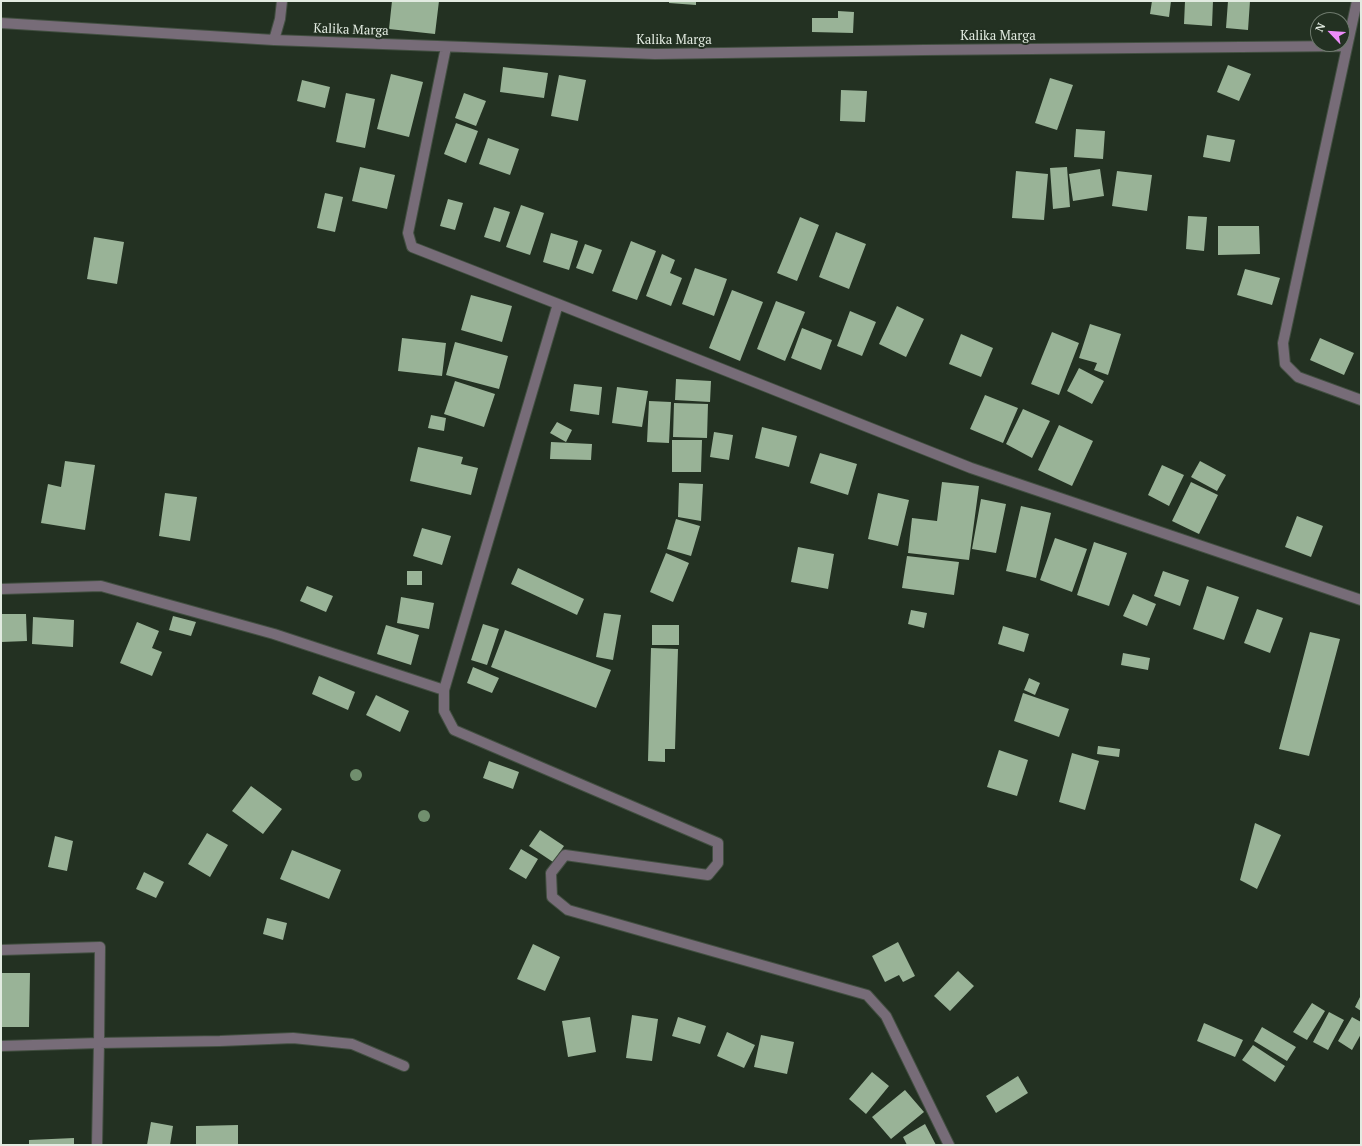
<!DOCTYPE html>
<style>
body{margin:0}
#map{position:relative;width:1362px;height:1146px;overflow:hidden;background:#233122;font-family:"PT Serif",serif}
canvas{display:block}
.frame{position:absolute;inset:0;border:2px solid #e2ebe1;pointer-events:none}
.north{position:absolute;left:1310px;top:12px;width:40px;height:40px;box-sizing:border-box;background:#233122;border:1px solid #6f7b6e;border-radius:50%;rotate:295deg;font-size:11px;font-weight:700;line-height:16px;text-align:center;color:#e2ebe1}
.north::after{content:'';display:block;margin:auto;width:14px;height:18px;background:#ed8cf9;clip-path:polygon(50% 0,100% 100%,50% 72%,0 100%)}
</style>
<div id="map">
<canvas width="1362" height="1146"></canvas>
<div class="frame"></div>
<div class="north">N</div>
</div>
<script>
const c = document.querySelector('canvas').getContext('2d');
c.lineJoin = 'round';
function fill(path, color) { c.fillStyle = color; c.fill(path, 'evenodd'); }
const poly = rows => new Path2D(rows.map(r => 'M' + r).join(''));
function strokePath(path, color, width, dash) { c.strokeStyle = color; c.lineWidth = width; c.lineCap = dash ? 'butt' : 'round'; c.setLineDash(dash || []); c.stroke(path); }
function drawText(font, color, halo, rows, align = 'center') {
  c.font = font + ' "PT Serif",serif'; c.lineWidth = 4; c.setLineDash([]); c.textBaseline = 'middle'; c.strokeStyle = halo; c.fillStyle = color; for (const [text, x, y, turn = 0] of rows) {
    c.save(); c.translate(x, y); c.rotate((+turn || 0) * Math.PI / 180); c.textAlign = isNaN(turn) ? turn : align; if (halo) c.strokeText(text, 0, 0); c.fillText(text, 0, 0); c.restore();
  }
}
const building = poly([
 [392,1,439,1,435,34,389,29],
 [669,1,696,1,696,5,669,3],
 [1152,1,1171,1,1169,17,1150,14],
 [1185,1,1213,1,1212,26,1184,24],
 [1228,1,1250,1,1248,30,1226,28],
 [838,11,854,12,853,33,812,32,812,18,838,18],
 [1228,65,1251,74,1239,101,1217,92],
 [503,67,548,73,544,98,500,92],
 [391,74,423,82,409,137,377,129],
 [559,75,586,80,578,121,551,116],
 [1050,78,1073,85,1057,130,1035,123],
 [302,80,330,87,325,108,297,101],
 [841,90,867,91,865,122,840,121],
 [346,93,375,99,365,148,336,142],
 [464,93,486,101,476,126,455,118],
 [456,123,478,131,466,163,444,154],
 [1076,129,1105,131,1103,159,1074,157],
 [1207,135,1235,140,1230,162,1203,157],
 [488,138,519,149,510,175,479,164],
 [360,167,395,175,387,209,352,201],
 [1067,167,1070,207,1053,209,1050,168],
 [1100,169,1104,196,1073,201,1069,174],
 [1016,171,1048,174,1044,220,1012,218],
 [1117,171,1152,175,1147,211,1112,206],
 [325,193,343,197,335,232,317,228],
 [448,199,463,203,455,230,440,226],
 [521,205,544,213,530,255,506,247],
 [494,207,510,212,500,242,484,237],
 [1188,216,1207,217,1204,251,1186,249],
 [800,217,819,225,797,281,777,273],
 [1218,226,1259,226,1260,254,1218,255],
 [836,232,866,244,849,289,819,277],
 [551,233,578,241,569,270,543,262],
 [94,237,124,242,117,284,87,279],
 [631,241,656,251,637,300,612,291],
 [585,244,602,250,593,274,576,268],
 [662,254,675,260,670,273,682,278,671,306,646,296],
 [695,268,727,279,714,316,682,304],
 [1245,269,1280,278,1272,305,1237,295],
 [732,290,763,302,740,361,709,348],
 [471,295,512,306,502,342,461,330],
 [776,301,805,312,785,361,757,349],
 [897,306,924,319,906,357,879,344],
 [850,311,876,322,862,356,837,346],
 [1090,324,1121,334,1108,375,1094,370,1097,363,1079,358],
 [802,328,832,340,821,370,791,358],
 [1052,332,1079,343,1059,395,1031,384],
 [961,334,993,348,981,377,949,364],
 [402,338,446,343,442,376,398,371],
 [1320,338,1354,353,1344,375,1310,360],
 [455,342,508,356,499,389,446,375],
 [1079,368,1104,381,1092,404,1067,391],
 [676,379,711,381,710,402,675,400],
 [455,381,495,394,484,427,444,414],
 [574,384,602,387,599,415,570,411],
 [617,387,648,391,642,427,612,423],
 [985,395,1018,408,1003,443,970,429],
 [649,401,671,402,669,443,647,442],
 [674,403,708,404,707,438,673,437],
 [1023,409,1050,421,1032,458,1006,444],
 [431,415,446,418,444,431,428,428],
 [557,422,572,430,566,442,550,433],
 [1059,425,1093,441,1072,486,1038,470],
 [762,427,797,436,789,467,755,458],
 [714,432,733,435,729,460,710,457],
 [672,440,702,440,701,472,672,472],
 [551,442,592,444,591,460,550,459],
 [418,447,463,457,461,464,478,468,471,495,410,481],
 [820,453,857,464,848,495,810,483],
 [65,461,95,465,85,530,41,523,48,484,61,487],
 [1200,461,1226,475,1217,491,1191,477],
 [1162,465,1184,475,1169,506,1148,495],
 [942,482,979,486,969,560,908,553,912,518,937,521],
 [1191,482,1218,495,1199,534,1172,521],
 [679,483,703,484,701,521,678,517],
 [165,493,197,497,190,541,159,536],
 [878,493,909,500,898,546,868,539],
 [981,499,1006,504,996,553,972,549],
 [1021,506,1051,513,1036,578,1006,571],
 [1297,516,1323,526,1311,557,1285,547],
 [676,519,700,526,691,556,667,549],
 [422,528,451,536,442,565,413,556],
 [1055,538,1087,549,1072,592,1040,580],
 [1094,542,1127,553,1109,606,1077,595],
 [798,547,834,554,828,589,791,582],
 [666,553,689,563,673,602,650,592],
 [907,556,959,562,954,595,902,588],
 [518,568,584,599,577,615,511,584],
 [407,571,422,571,422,585,407,585],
 [1163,571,1189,580,1180,606,1154,596],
 [307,586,333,596,326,612,300,601],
 [1207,586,1239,597,1224,640,1193,629],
 [1133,594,1156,604,1147,626,1123,616],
 [401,597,434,603,429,629,397,623],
 [1257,609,1283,618,1270,653,1244,643],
 [911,610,927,613,924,628,908,624],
 [604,613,621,615,613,660,596,657],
 [1,614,26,614,27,641,1,642],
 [173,616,196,622,191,636,169,630],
 [33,617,74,620,73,647,32,644],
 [137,622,159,631,152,648,162,652,152,676,120,663],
 [483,624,499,629,487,665,471,660],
 [386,625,419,635,411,665,377,654],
 [652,625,679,625,679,645,652,645],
 [1003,626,1029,634,1024,652,998,644],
 [505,630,611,670,596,708,491,667],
 [1310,632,1340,639,1309,756,1279,749],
 [651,648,678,649,675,749,665,749,665,762,648,761],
 [1123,653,1150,658,1148,670,1121,665],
 [473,667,499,678,492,693,467,683],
 [319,676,355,692,348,710,312,694],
 [1029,678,1040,683,1035,695,1024,690],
 [1023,693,1069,709,1059,737,1014,721],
 [376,695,409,711,400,732,366,715],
 [1098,746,1120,749,1119,757,1097,754],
 [999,750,1028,760,1017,796,987,787],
 [1072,753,1099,761,1085,810,1059,802],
 [489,761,519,772,513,789,483,778],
 [251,786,282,809,263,834,232,811],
 [1255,823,1281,835,1257,889,1240,880],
 [540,830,564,846,553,862,529,846],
 [207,833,228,845,210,877,188,864],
 [55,836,73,841,67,871,48,867],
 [521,849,538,859,526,879,509,869],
 [292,850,341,870,329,899,280,879],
 [144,872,164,882,156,898,136,889],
 [267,918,287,923,283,940,263,934],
 [898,942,915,976,903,982,899,975,885,982,872,956],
 [533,944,560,957,545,991,517,979],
 [958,971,974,986,950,1011,934,996],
 [1,973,30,973,29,1027,1,1027],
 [1361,995,1361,1011,1355,1007],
 [1312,1003,1325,1011,1307,1040,1293,1032],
 [1329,1012,1344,1020,1328,1050,1313,1042],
 [632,1015,658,1019,652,1061,626,1058],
 [590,1017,596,1052,568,1057,562,1021],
 [678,1017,706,1026,700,1044,672,1036],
 [1352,1017,1361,1022,1361,1034,1352,1050,1338,1041],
 [1204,1023,1243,1040,1235,1057,1197,1041],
 [1262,1027,1296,1047,1287,1061,1254,1041],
 [727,1032,755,1045,744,1068,717,1056],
 [761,1035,794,1042,787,1074,754,1067],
 [1253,1045,1285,1066,1275,1082,1242,1060],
 [872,1072,889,1086,866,1114,849,1099],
 [1018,1076,1028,1093,996,1113,986,1096],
 [905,1090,924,1112,891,1139,872,1117],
 [151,1122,173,1126,170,1145,147,1145],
 [925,1124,936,1145,907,1145,903,1137],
 [238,1125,238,1145,196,1145,196,1126],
 [74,1138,74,1145,29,1145,29,1140]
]);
const minor = poly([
 [1357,1,1283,343,1285,364,1298,377,1361,400],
 [1,23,274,40,655,54,924,50,1347,46],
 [274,40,280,19,282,1],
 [446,47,408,233,412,247,558,304],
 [1,589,101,586,274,634,444,690],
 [1,950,100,947,99,1043,220,1041,293,1038,352,1044,404,1066],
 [1,1046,99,1043,97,1145],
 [949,1145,886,1016,867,995,568,910,552,897,551,873,565,855,708,875,718,863,718,843,454,730,444,711,444,690,558,304,971,468,1361,600]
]);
const trees = [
 [356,775],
 [424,816]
];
const streetNames = [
 ["Kalika Marga",351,30,2],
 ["Kalika Marga",998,36],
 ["Kalika Marga",674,40]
];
fill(building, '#99b397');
strokePath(minor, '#424f41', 12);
strokePath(minor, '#776c78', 10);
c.fillStyle = '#718f6e';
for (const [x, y] of trees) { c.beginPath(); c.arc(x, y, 6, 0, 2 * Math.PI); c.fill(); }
drawText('13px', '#e2ebe1', '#233122', streetNames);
</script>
